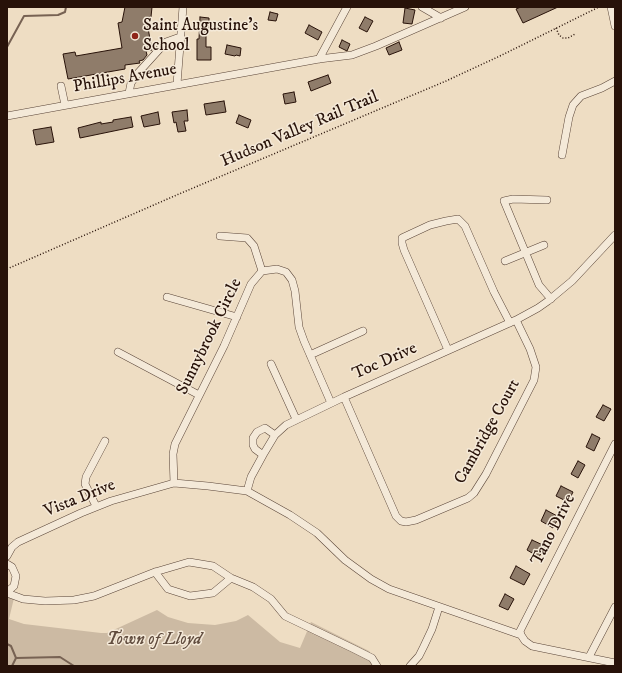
<!DOCTYPE html>
<style>
body{margin:0}
#map{position:relative;width:622px;height:673px;overflow:hidden;background:#eeddc3;font-family:"IM FELL DW Pica",serif}
canvas{display:block}
.frame{position:absolute;inset:0;border:8px solid #281209;pointer-events:none}
</style>
<div id="map">
<canvas width="622" height="673"></canvas>
<div class="frame"></div>
</div>
<script>
const c = document.querySelector('canvas').getContext('2d');
c.lineJoin = 'round';
function fill(path, color) { c.fillStyle = color; c.fill(path, 'evenodd'); }
const poly = rows => new Path2D(rows.map(r => 'M' + r).join(''));
function strokePath(path, color, width, dash) { c.strokeStyle = color; c.lineWidth = width; c.lineCap = dash ? 'butt' : 'round'; c.setLineDash(dash || []); c.stroke(path); }
function drawText(font, color, halo, rows, align = 'center') {
  c.font = font + ' "IM FELL DW Pica",serif'; c.lineWidth = 3; c.setLineDash([]); c.textBaseline = 'middle'; c.strokeStyle = halo; c.fillStyle = color; for (const [text, x, y, turn = 0] of rows) {
    c.save(); c.translate(x, y); c.rotate((+turn || 0) * Math.PI / 180); c.textAlign = isNaN(turn) ? turn : align; if (halo) c.strokeText(text, 0, 0); c.fillText(text, 0, 0); c.restore();
  }
}
const green = poly([
 [7,591,14,598,9,619,24,624,101,633,107,633,157,610,168,617,188,623,215,625,236,621,248,615,280,642,300,648,311,622,369,651,380,666,7,666]
]);
const stream = poly([
 [7,47,24,16,58,15,65,12,66,7],
 [7,644,11,646,16,658,12,666],
 [16,658,60,657,74,666]
]);
const building = poly([
 [125,7,152,7,151,17,146,17,152,50,146,51,147,55,143,60,139,61,140,63,125,65,125,69,68,79,63,54,75,52,76,56,122,48,118,23,122,22,125,7],
 [521,7,558,7,523,23,516,9,521,7],
 [405,8,415,10,412,24,403,23,405,8],
 [270,12,278,14,276,21,268,20,270,12],
 [200,17,209,18,209,30,206,30,206,47,211,47,211,60,197,60,197,39,199,39,200,17],
 [365,17,373,21,367,32,359,28,365,17],
 [309,25,322,32,318,40,305,33,309,25],
 [342,40,350,44,347,51,339,47,342,40],
 [399,42,402,50,389,55,386,48,399,42],
 [227,45,241,48,240,56,236,55,235,56,225,54,227,45],
 [328,75,331,83,311,91,308,82,328,75],
 [294,92,296,102,285,104,283,94,294,92],
 [224,101,226,112,206,115,204,104,224,101],
 [187,110,188,121,184,121,186,131,178,132,176,122,174,123,172,112,187,110],
 [158,112,160,124,144,127,141,116,158,112],
 [239,115,251,120,248,128,236,123,239,115],
 [131,117,133,127,80,138,78,128,101,122,101,124,113,122,113,120,131,117],
 [51,127,54,142,36,145,33,130,51,127],
 [603,405,611,409,604,421,596,417,603,405],
 [592,434,600,438,594,451,586,447,592,434],
 [578,461,585,465,578,478,571,474,578,461],
 [561,486,573,492,568,502,556,496,561,486],
 [546,510,559,517,553,528,541,521,546,510],
 [532,540,545,546,539,557,527,550,532,540],
 [516,566,530,574,524,585,510,578,516,566],
 [505,594,514,599,508,610,499,606,505,594]
]);
const path = poly([
 [556,28,559,35,563,38,568,38,575,34],
 [7,269,179,194,446,81,502,55,599,7]
]);
const minor = poly([
 [422,7,441,18],
 [611,7,615,26],
 [319,59,347,7],
 [177,84,183,7],
 [61,86,65,105],
 [129,93,131,83,138,73,166,42,180,37],
 [7,116,319,59,352,55,376,46,465,7],
 [562,155,569,117,573,105,581,96,602,88,615,81],
 [547,200,513,199,504,201,539,285,551,299],
 [220,236,247,238,254,246,262,271],
 [505,261,544,245],
 [167,297,237,317],
 [448,350,404,250,402,243,402,238,430,225,446,221,458,219,465,226,494,292,510,323],
 [118,352,199,395],
 [310,355,363,331],
 [271,364,296,419],
 [344,397,396,516,401,521,406,522,416,520,468,498,474,493,486,474,534,380,536,367,530,349,516,320],
 [615,444,520,631,521,635,525,641,532,646,615,663],
 [263,455,255,449,253,445,253,438,257,432,265,428,275,435],
 [174,483,173,454,175,444,224,346,251,284,262,271,277,269,286,272,292,280,295,291,299,327,304,341,331,403],
 [247,491,290,515,317,533,345,560,371,579,389,589,521,635],
 [96,506,85,484,86,477,105,441],
 [7,556,12,547,18,542,81,513,111,501,174,483,208,486,247,491,251,477,263,455,275,435,286,425,344,397,516,320,538,308,548,301,572,281,615,235],
 [7,564,12,567,16,576,14,586,7,592],
 [155,572,168,589,190,596,213,593,231,578],
 [7,593,23,599,45,601,74,600,94,596,155,572,189,562,213,566,231,578,253,587,271,599,285,616,352,648,372,658,377,666],
 [589,657,615,607],
 [410,666,419,656,424,646,432,629,439,607]
]);
const markers = [
 [135,36,4,"#8f2418"]
];
const poiNames = [
 ["Saint Augustine's",143,26],
 ["School",143,46]
];
const streetNames = [
 ["Phillips Avenue",125,79,-10],
 ["Hudson Valley Rail Trail",300,130,-23],
 ["Sunnybrook Circle",210,337,-64],
 ["Toc Drive",385,362,-24],
 ["Cambridge Court",488,432,-61],
 ["Vista Drive",80,499,-22],
 ["Tano Drive",554,530,-63]
];
const parkNames = [
 ["Town of Lloyd",154,640]
];
fill(green, '#ccbaa3');
strokePath(stream, '#776253', 2);
fill(building, '#8f7c6a');
strokePath(building, '#281209', 1);
strokePath(minor, '#5a4538', 8);
strokePath(path, '#281209', 1.5, [1, 2]);
strokePath(minor, '#f4e9d8', 7);
for (const [x, y, r, color] of markers) { const dot = new Path2D(); dot.arc(x, y, r, 0, 2 * Math.PI); c.fillStyle = color; c.fill(dot); strokePath(dot, '#f4e9d8', 1.5); }
drawText('17px', '#281209', '#f4e9d8', poiNames, 'left');
drawText('17px', '#281209', '#f4e9d8', streetNames);
drawText('italic 17px', '#614d3f', '#f4e9d8', parkNames);
</script>
